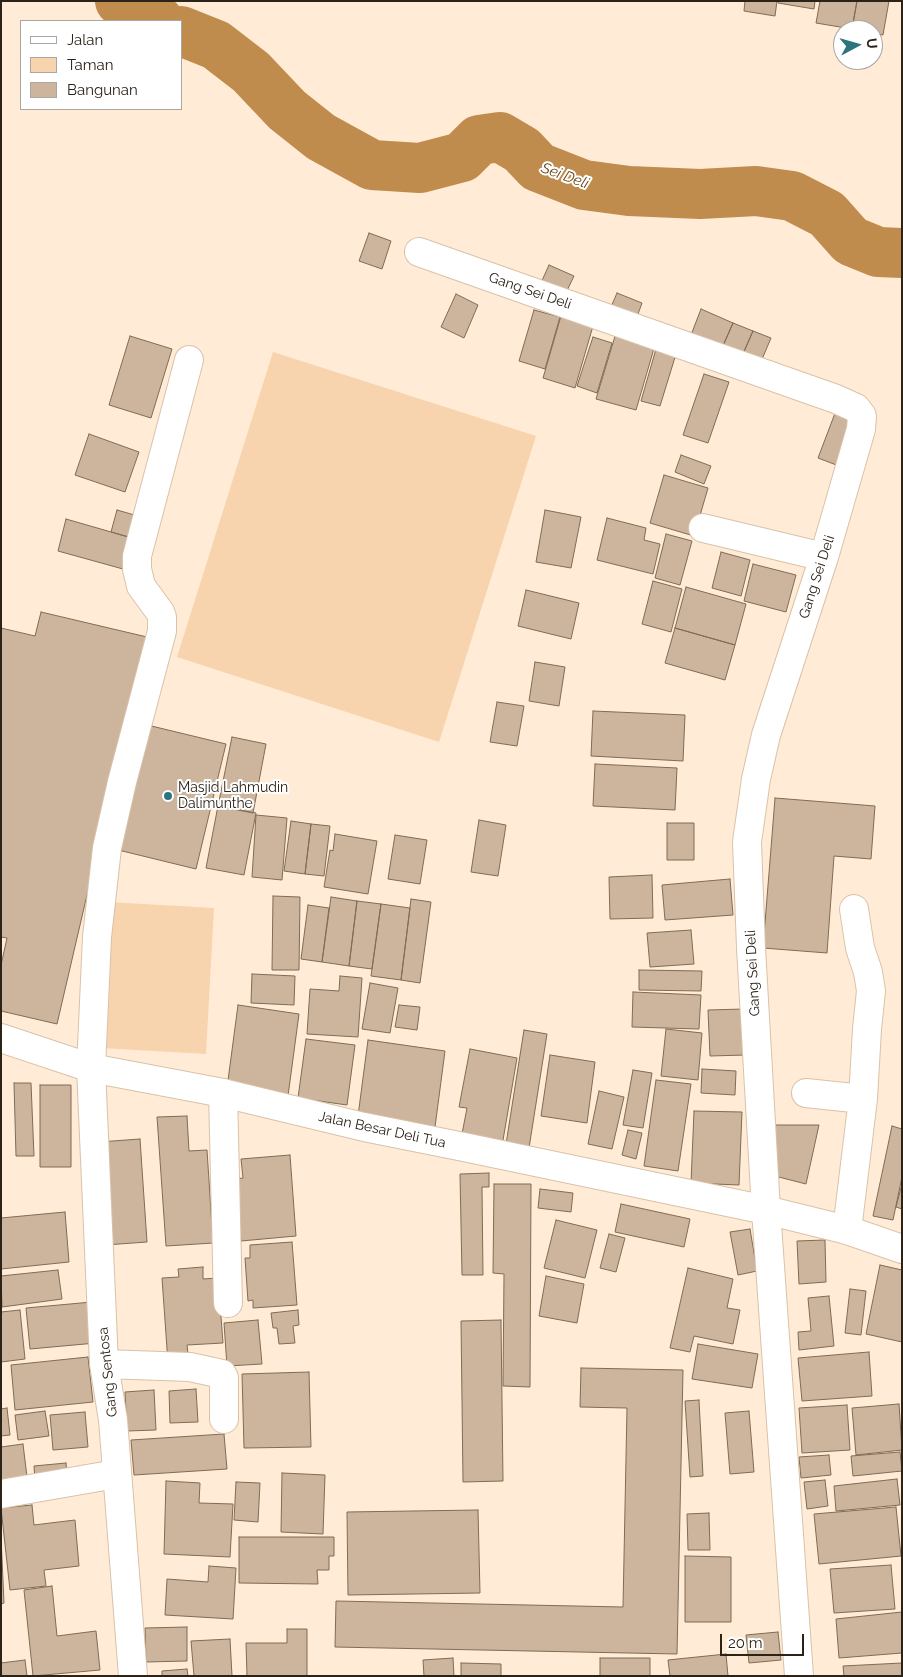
<!DOCTYPE html>
<style>
body{margin:0}
#map{position:relative;width:903px;height:1677px;overflow:hidden;background:#ffebd6;font-family:Raleway,sans-serif}
canvas{display:block}
.frame{position:absolute;inset:0;border:2px solid #2b2218;pointer-events:none}
.legend{position:absolute;left:20px;top:20px;width:162px;height:90px;box-sizing:border-box;background:#fff;border:1px solid #aaa7a3;margin:0;padding:6px 9px;list-style:none;font-size:15px;color:#2b2218}
.legend li{display:flex;align-items:center;gap:10px;height:25px}
.legend b{width:25px;border:1px solid #aaa7a3}
.north{position:absolute;left:833px;top:20px;width:50px;height:50px;box-sizing:border-box;background:#fff;border:1px solid #aaa7a3;border-radius:50%;rotate:84deg;font-size:14px;font-weight:700;line-height:20px;text-align:center;color:#2b2218}
.north::after{content:'';display:block;margin:auto;width:18px;height:22px;background:#2d747f;clip-path:polygon(50% 0,100% 100%,50% 72%,0 100%)}
.scale{position:absolute;left:720px;top:1634px;width:84px;height:22px;box-sizing:border-box;border:2px solid #2b2218;border-top:0;padding-left:6px;font-size:15px;line-height:18px;white-space:nowrap;color:#2b2218;-webkit-text-stroke:4px #fff;paint-order:stroke}
</style>
<div id="map">
<canvas width="903" height="1677"></canvas>
<div class="frame"></div>
<ul class="legend">
<li><b style="height:6px;background:#fff"></b>Jalan</li>
<li><b style="height:14px;background:#f7d4ae"></b>Taman</li>
<li><b style="height:14px;background:#ccb59c"></b>Bangunan</li>
</ul>
<div class="north">U</div>
<div class="scale">20 m</div>
</div>
<script>
const c = document.querySelector('canvas').getContext('2d');
c.lineJoin = 'round';
function fill(path, color) { c.fillStyle = color; c.fill(path, 'evenodd'); }
const poly = rows => new Path2D(rows.map(r => 'M' + r).join(''));
function strokePath(path, color, width, dash) { c.strokeStyle = color; c.lineWidth = width; c.lineCap = dash ? 'butt' : 'round'; c.setLineDash(dash || []); c.stroke(path); }
function drawText(font, color, halo, rows, align = 'center') {
  c.font = font + ' Raleway,sans-serif'; c.lineWidth = 4; c.setLineDash([]); c.textBaseline = 'middle'; c.strokeStyle = halo; c.fillStyle = color; for (const [text, x, y, turn = 0] of rows) {
    c.save(); c.translate(x, y); c.rotate((+turn || 0) * Math.PI / 180); c.textAlign = isNaN(turn) ? turn : align; if (halo) c.strokeText(text, 0, 0); c.fillText(text, 0, 0); c.restore();
  }
}
const green = poly([
 [273,352,536,436,439,742,177,657],
 [107,902,214,908,206,1054,100,1048]
]);
const river = poly([
 [120,1,131,10,159,21],
 [181,31,216,45,251,72,287,110,321,137,372,165,420,168,462,157,479,140,500,137,522,150,538,167,584,185,629,191,700,194,756,191,792,196,827,214,851,241,878,252,902,253]
]);
const building = poly([
 [745,1,777,1,775,16,744,11,745,1],
 [778,1,815,1,814,9,778,3,778,1],
 [820,1,857,1,852,29,816,23,820,1],
 [857,1,889,1,883,35,873,33,873,30,852,29,857,1],
 [369,233,391,241,382,269,359,261,369,233],
 [549,265,574,276,564,297,540,285,549,265],
 [617,293,642,303,634,325,608,314,617,293],
 [456,294,478,305,464,338,441,327,456,294],
 [701,309,733,323,722,348,691,335,701,309],
 [534,310,560,317,545,369,519,361,534,310],
 [561,316,593,326,575,388,543,378,561,316],
 [733,323,753,331,742,356,722,348,733,323],
 [753,331,771,338,760,364,742,356,753,331],
 [616,333,655,345,636,410,596,399,616,333],
 [130,336,172,349,151,418,109,405,130,336],
 [593,337,612,343,597,393,577,386,593,337],
 [656,349,676,354,660,406,641,401,656,349],
 [704,374,729,382,708,443,683,435,704,374],
 [837,408,858,417,839,466,818,458,837,408],
 [89,434,139,452,125,492,75,475,89,434],
 [681,455,711,466,704,484,675,472,681,455],
 [664,475,708,488,694,536,650,523,664,475],
 [117,510,138,516,132,538,111,532,117,510],
 [545,510,581,517,571,568,536,562,545,510],
 [607,518,646,528,644,540,660,544,653,574,597,560,607,518],
 [66,519,132,538,123,569,58,551,66,519],
 [666,534,692,541,680,585,655,578,666,534],
 [721,552,750,560,741,596,712,588,721,552],
 [753,564,796,575,786,612,744,601,753,564],
 [653,581,682,589,671,632,642,624,653,581],
 [686,587,746,604,735,645,675,628,686,587],
 [526,590,579,603,571,639,518,626,526,590],
 [41,612,147,637,57,1024,1,1011,1,965,7,938,1,937,1,628,35,636,41,612],
 [675,628,735,645,725,680,665,663,675,628],
 [535,662,565,667,559,706,529,701,535,662],
 [497,702,524,706,517,746,490,742,497,702],
 [593,711,685,715,683,761,591,756,593,711],
 [139,723,226,744,196,869,110,848,139,723],
 [232,737,266,744,253,813,218,806,232,737],
 [595,764,677,768,675,810,593,806,595,764],
 [775,798,875,806,871,859,834,856,827,953,763,948,775,798],
 [218,806,256,813,244,875,206,868,218,806],
 [256,815,287,818,282,880,252,877,256,815],
 [479,820,506,825,498,876,471,872,479,820],
 [291,821,311,824,305,874,284,871,291,821],
 [667,823,694,823,694,860,667,860,667,823],
 [311,824,330,826,324,876,305,874,311,824],
 [335,834,377,841,368,894,324,887,330,850,333,851,335,834],
 [395,835,427,840,420,884,388,879,395,835],
 [652,875,653,918,610,919,609,877,652,875],
 [730,879,733,915,665,920,662,885,730,879],
 [273,896,300,897,299,970,272,970,273,896],
 [331,897,357,901,349,966,322,962,331,897],
 [411,899,431,902,420,983,401,980,411,899],
 [357,901,381,904,372,969,349,966,357,901],
 [381,904,410,908,401,980,371,976,381,904],
 [308,905,329,908,322,962,301,959,308,905],
 [691,930,694,964,650,967,647,933,691,930],
 [639,970,702,971,701,991,639,990,639,970],
 [252,974,295,976,294,1005,251,1003,252,974],
 [340,976,362,978,358,1037,307,1034,310,989,339,991,340,976],
 [370,983,398,988,390,1033,362,1029,370,983],
 [633,992,701,995,699,1029,632,1027,633,992],
 [238,1005,299,1014,288,1096,227,1088,238,1005],
 [399,1005,420,1007,417,1030,395,1027,399,1005],
 [744,1009,746,1055,710,1056,708,1010,744,1009],
 [666,1029,702,1033,698,1080,661,1076,666,1029],
 [524,1030,547,1034,529,1148,506,1144,524,1030],
 [306,1039,355,1045,347,1105,298,1098,306,1039],
 [368,1040,445,1051,435,1127,358,1116,368,1040],
 [470,1049,517,1058,502,1146,461,1139,467,1108,459,1107,470,1049],
 [550,1055,595,1062,587,1123,541,1116,550,1055],
 [702,1069,736,1071,735,1095,701,1093,702,1069],
 [633,1070,652,1073,643,1128,623,1125,633,1070],
 [656,1080,691,1084,678,1171,644,1166,656,1080],
 [14,1083,31,1083,34,1156,16,1156,14,1083],
 [40,1085,71,1085,71,1167,40,1167,40,1085],
 [599,1091,624,1097,612,1149,588,1144,599,1091],
 [694,1111,742,1112,739,1185,691,1183,694,1111],
 [187,1116,189,1151,207,1150,213,1243,166,1246,157,1117,187,1116],
 [766,1125,819,1125,806,1184,767,1174,766,1125],
 [892,1126,902,1129,902,1177,893,1220,873,1216,892,1126],
 [628,1130,642,1133,636,1159,622,1155,628,1130],
 [140,1139,147,1242,105,1245,99,1142,140,1139],
 [290,1155,296,1236,241,1241,235,1179,243,1178,241,1159,290,1155],
 [489,1173,489,1187,482,1187,483,1275,462,1275,460,1174,489,1173],
 [494,1184,531,1184,530,1387,503,1386,504,1274,493,1273,494,1184],
 [902,1184,902,1209,896,1207,902,1184],
 [540,1189,573,1193,571,1212,538,1208,540,1189],
 [621,1204,690,1219,684,1247,615,1232,621,1204],
 [65,1212,69,1262,1,1269,1,1218,65,1212],
 [556,1220,597,1230,585,1278,544,1268,556,1220],
 [750,1229,757,1271,738,1275,730,1232,750,1229],
 [609,1234,625,1238,616,1272,600,1268,609,1234],
 [825,1240,826,1282,799,1284,797,1241,825,1240],
 [292,1242,297,1305,253,1308,253,1300,248,1301,245,1258,250,1258,250,1245,292,1242],
 [880,1265,902,1270,902,1342,866,1334,880,1265],
 [203,1267,203,1279,218,1278,223,1343,187,1345,189,1362,168,1363,162,1278,179,1277,178,1269,203,1267],
 [688,1268,733,1279,727,1308,740,1310,733,1344,694,1336,690,1352,670,1348,688,1268],
 [58,1270,62,1299,2,1307,1,1276,58,1270],
 [546,1276,584,1284,577,1323,539,1316,546,1276],
 [850,1289,866,1291,861,1335,845,1333,850,1289],
 [829,1296,834,1346,799,1350,798,1332,811,1331,808,1298,829,1296],
 [92,1302,96,1343,30,1349,26,1308,92,1302],
 [20,1310,25,1359,1,1362,1,1312,20,1310],
 [298,1310,299,1325,293,1326,295,1343,279,1344,277,1328,273,1328,271,1313,298,1310],
 [258,1320,262,1364,227,1366,224,1323,258,1320],
 [501,1320,503,1481,463,1482,461,1321,501,1320],
 [698,1344,758,1354,752,1388,692,1379,698,1344],
 [869,1352,872,1396,802,1401,798,1358,869,1352],
 [88,1357,93,1402,15,1410,11,1365,88,1357],
 [581,1368,683,1370,677,1654,335,1647,336,1601,623,1607,627,1408,580,1407,581,1368],
 [309,1372,311,1447,244,1448,242,1374,309,1372],
 [196,1389,198,1422,170,1423,169,1391,196,1389],
 [154,1390,156,1430,127,1431,125,1392,154,1390],
 [699,1400,703,1476,690,1477,685,1401,699,1400],
 [899,1404,902,1450,856,1455,852,1408,899,1404],
 [847,1405,850,1450,802,1453,799,1408,847,1405],
 [7,1408,10,1435,1,1436,1,1409,7,1408],
 [45,1411,49,1436,18,1440,15,1415,45,1411],
 [749,1411,754,1472,730,1474,725,1413,749,1411],
 [85,1412,88,1447,53,1450,50,1415,85,1412],
 [224,1434,227,1469,134,1475,131,1440,224,1434],
 [23,1444,28,1485,1,1489,1,1447,23,1444],
 [900,1452,902,1471,853,1476,851,1456,900,1452],
 [829,1455,831,1475,801,1478,799,1457,829,1455],
 [66,1463,67,1476,35,1479,34,1466,66,1463],
 [282,1473,325,1475,323,1534,281,1532,282,1473],
 [897,1479,900,1505,836,1511,834,1486,897,1479],
 [825,1480,828,1506,807,1509,804,1482,825,1480],
 [166,1481,200,1483,199,1503,233,1504,230,1557,164,1554,166,1481],
 [236,1482,260,1483,258,1522,234,1520,236,1482],
 [32,1505,34,1525,75,1520,79,1566,44,1570,46,1586,10,1590,1,1508,32,1505],
 [896,1507,901,1556,819,1564,814,1514,896,1507],
 [478,1510,480,1593,348,1595,347,1512,478,1510],
 [709,1513,710,1550,688,1550,687,1514,709,1513],
 [1,1536,4,1603,1,1604,1,1536],
 [239,1537,334,1537,334,1556,329,1556,329,1570,317,1570,318,1584,239,1583,239,1537],
 [685,1556,731,1557,731,1622,685,1622,685,1556],
 [891,1565,895,1609,834,1613,830,1569,891,1565],
 [209,1566,236,1568,233,1619,165,1615,167,1579,208,1582,209,1566],
 [52,1586,57,1636,96,1631,100,1670,33,1676,24,1590,52,1586],
 [902,1612,902,1653,839,1658,836,1619,902,1612],
 [187,1627,187,1661,146,1662,145,1628,187,1627],
 [287,1629,307,1629,307,1676,247,1676,246,1643,287,1643,287,1629],
 [778,1632,781,1660,749,1663,746,1635,778,1632],
 [230,1639,232,1676,194,1676,191,1641,230,1639],
 [726,1654,728,1676,670,1676,668,1660,726,1654],
 [453,1658,454,1676,424,1676,423,1660,453,1658],
 [600,1658,650,1658,650,1676,600,1676,600,1658],
 [25,1660,27,1676,1,1676,1,1663,25,1660],
 [461,1663,501,1664,501,1676,461,1676,461,1663],
 [902,1663,902,1676,844,1676,843,1666,902,1663],
 [187,1669,188,1676,162,1676,162,1671,187,1669]
]);
const minor = poly([
 [419,252,836,399,856,408,862,416,861,429,824,557,766,735,756,779,747,842,751,948,766,1210,799,1676],
 [703,528,824,557],
 [223,1093,228,1303],
 [806,1093,863,1099],
 [847,1230,863,1099,867,1029,871,991,868,972,860,948,854,909],
 [104,1364,190,1367,222,1374,224,1378,224,1419],
 [1,1494,116,1474],
 [133,1676,113,1420,104,1364,91,1068,97,937,107,848,122,782,162,631,162,617,160,612,141,586,137,569,137,556,189,360]
]);
const major = poly([
 [1,1038,91,1068,223,1093,364,1127,459,1146,766,1210,847,1230,902,1249]
]);
const markers = [
 [168,796,5,"#2d747f"]
];
const streetNames = [
 ["Gang Sei Deli",530,291,19],
 ["Gang Sei Deli",817,577,-72],
 ["Gang Sei Deli",753,973,-93],
 ["Jalan Besar Deli Tua",382,1130,12],
 ["Gang Sentosa",108,1372,-96]
];
const poiNames = [
 ["Masjid Lahmudin",178,788],
 ["Dalimunthe",178,804]
];
const waterNames = [
 ["Sei Deli",565,176,20]
];
fill(green, '#f7d4ae');
strokePath(river, '#c08c4e', 50);
fill(building, '#ccb59c');
strokePath(building, '#806b54', 1);
strokePath(minor, '#d9c2a9', 30);
strokePath(major, '#d9c2a9', 30);
strokePath(minor, '#fff', 28);
strokePath(major, '#fff', 28);
for (const [x, y, r, color] of markers) { const dot = new Path2D(); dot.arc(x, y, r, 0, 2 * Math.PI); c.fillStyle = color; c.fill(dot); strokePath(dot, '#fff', 2); }
drawText('14px', '#2b2218', '#fff', streetNames);
drawText('14px', '#2b2218', '#fff', poiNames, 'left');
drawText('italic 15px', '#6c4819', '#fff', waterNames);
</script>
